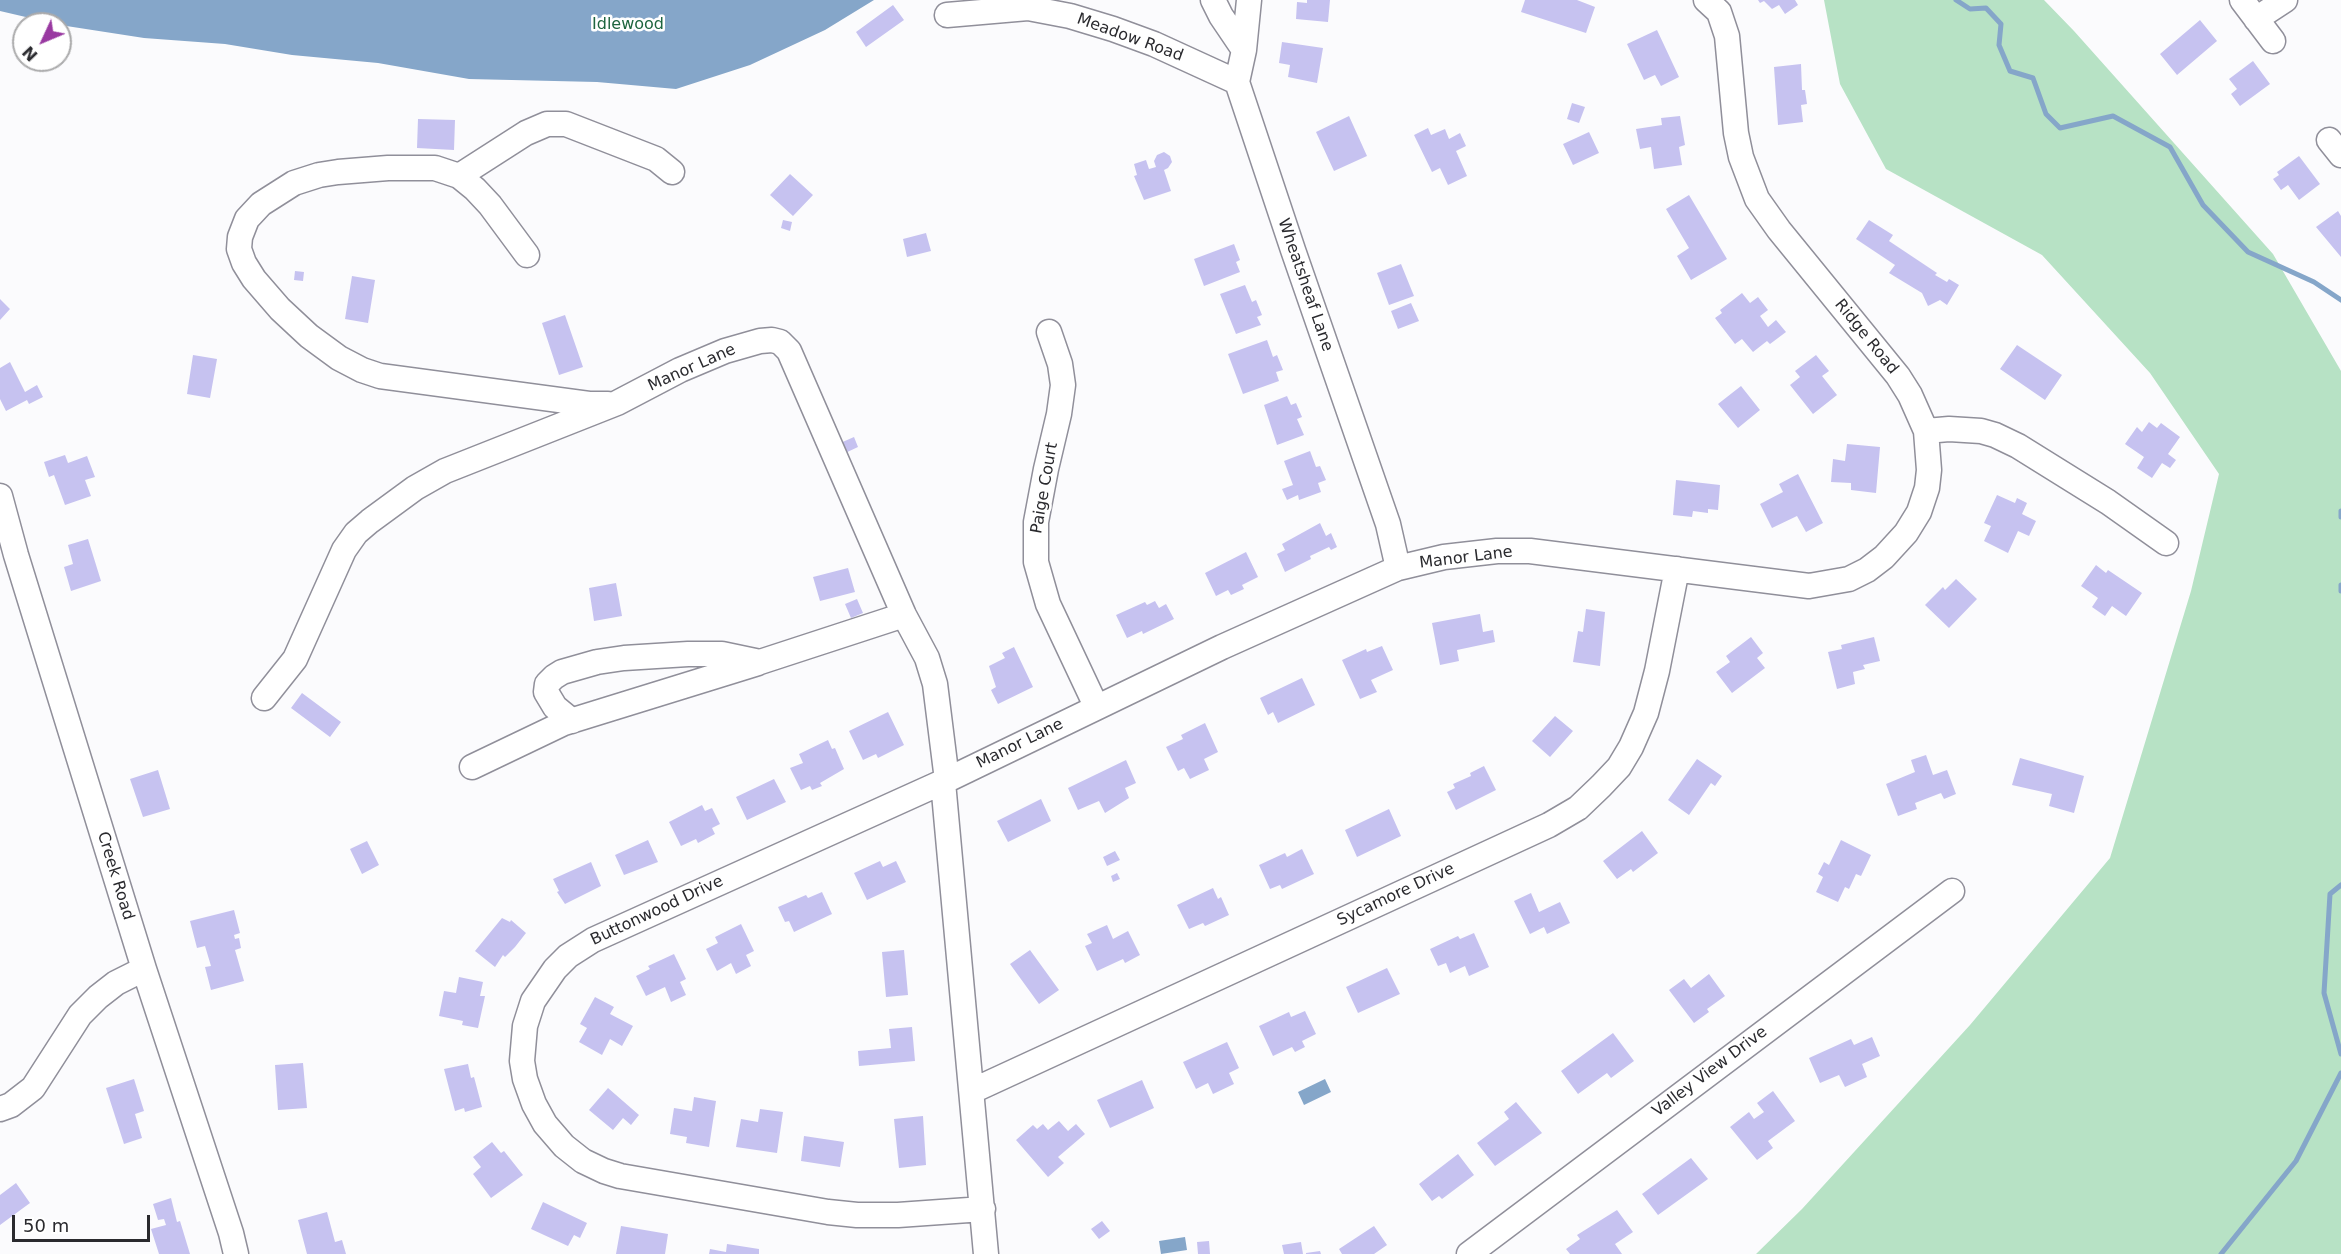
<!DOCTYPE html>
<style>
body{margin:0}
#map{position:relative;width:2341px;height:1254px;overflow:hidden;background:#fbfbfd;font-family:"DejaVu Sans",sans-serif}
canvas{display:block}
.north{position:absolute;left:12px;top:12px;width:60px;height:60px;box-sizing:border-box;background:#fff;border:2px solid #aaaaab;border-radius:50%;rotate:226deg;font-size:16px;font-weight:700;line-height:24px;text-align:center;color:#2a2a2e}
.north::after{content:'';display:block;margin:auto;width:21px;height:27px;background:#9939a1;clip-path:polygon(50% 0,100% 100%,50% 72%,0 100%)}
.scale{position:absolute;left:12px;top:1215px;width:138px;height:27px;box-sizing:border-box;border:3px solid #2a2a2e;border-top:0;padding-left:8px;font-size:18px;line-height:21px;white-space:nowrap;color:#2a2a2e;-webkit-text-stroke:4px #fff;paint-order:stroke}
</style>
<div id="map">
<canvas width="2341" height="1254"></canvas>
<div class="north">N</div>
<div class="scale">50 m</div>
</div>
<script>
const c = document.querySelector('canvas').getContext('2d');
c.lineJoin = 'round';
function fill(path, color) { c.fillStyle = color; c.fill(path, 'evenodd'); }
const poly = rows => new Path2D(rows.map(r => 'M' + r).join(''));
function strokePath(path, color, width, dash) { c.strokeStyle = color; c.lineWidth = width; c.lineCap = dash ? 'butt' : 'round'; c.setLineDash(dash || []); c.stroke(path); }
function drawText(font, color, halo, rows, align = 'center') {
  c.font = font + ' "DejaVu Sans",sans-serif'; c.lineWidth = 5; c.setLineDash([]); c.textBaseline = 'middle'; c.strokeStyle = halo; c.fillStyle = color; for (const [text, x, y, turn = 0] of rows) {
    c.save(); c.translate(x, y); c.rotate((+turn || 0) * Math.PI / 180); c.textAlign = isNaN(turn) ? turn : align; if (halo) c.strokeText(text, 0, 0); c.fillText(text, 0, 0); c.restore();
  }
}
const green = poly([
 [1824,0,2044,0,2074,31,2273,254,2341,371,2341,1254,1756,1254,1802,1209,1970,1025,2110,858,2191,591,2219,474,2150,373,2042,255,1886,169,1840,84]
]);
const water = poly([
 [0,0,874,0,825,30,750,65,676,89,597,82,469,79,378,63,292,55,225,44,144,38,60,25,0,11],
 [1325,1079,1331,1092,1304,1105,1298,1092],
 [1185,1237,1187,1250,1161,1254,1159,1241]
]);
const stream = poly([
 [1956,0,1970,9,1986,8,2001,24,1999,45,2010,71,2033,78,2046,114,2060,128,2113,116,2170,147,2203,205,2248,252,2314,282,2341,300],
 [2341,511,2341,517],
 [2341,585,2341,591],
 [2341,885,2330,894,2324,993,2341,1054],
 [2221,1254,2296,1161,2341,1073]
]);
const building = poly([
 [1307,0,1330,0,1328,22,1296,19,1297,2,1307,3],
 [1525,0,1577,0,1595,7,1586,33,1521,12],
 [1758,0,1795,0,1798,5,1785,14,1779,5,1772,9,1764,1,1760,3],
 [893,5,904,20,866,47,856,32],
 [2200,20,2217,41,2177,75,2160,54],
 [1657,30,1679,77,1661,86,1655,75,1644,80,1627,44],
 [1282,42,1323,48,1317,83,1288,77,1290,65,1279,63],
 [2253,61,2270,84,2240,106,2231,94,2237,89,2229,79],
 [1801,64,1802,90,1805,90,1807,104,1801,105,1803,122,1778,125,1774,67],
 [1572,103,1585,107,1579,123,1567,119],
 [1349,116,1367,156,1334,171,1316,132],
 [1680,116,1685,145,1679,147,1682,165,1654,169,1651,147,1640,149,1636,129,1662,125,1661,118],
 [418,119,455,120,454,150,417,148],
 [1428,128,1431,135,1445,129,1449,139,1460,133,1466,146,1456,151,1467,176,1448,185,1440,168,1432,172,1414,135],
 [1589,132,1599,153,1573,165,1563,144],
 [1164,152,1170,156,1172,162,1168,168,1164,170,1171,191,1144,200,1134,176,1137,175,1134,164,1146,160,1149,169,1156,167,1154,161,1157,155],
 [2299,156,2320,184,2299,200,2288,185,2281,190,2273,179,2279,175,2277,172],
 [790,174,813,195,793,216,770,195],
 [1689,195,1727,259,1691,280,1677,256,1689,248,1666,209],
 [2338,211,2341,216,2341,257,2316,227],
 [783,220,792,222,790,231,781,228],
 [1869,220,1893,235,1889,241,1937,273,1935,275,1947,282,1949,279,1959,285,1947,305,1940,300,1928,306,1922,293,1889,273,1895,265,1856,239],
 [926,233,931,251,907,257,903,239],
 [1234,244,1240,260,1236,262,1240,272,1204,286,1194,259],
 [1401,264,1414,296,1389,305,1377,273],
 [295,271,304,272,303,281,294,280],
 [352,276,375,280,368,323,345,319],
 [1245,285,1252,302,1256,300,1262,315,1257,317,1261,325,1236,334,1220,294],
 [1742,293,1750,303,1758,297,1768,310,1760,316,1768,327,1776,320,1786,332,1770,344,1767,341,1753,352,1742,339,1735,344,1715,318,1722,313,1720,310],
 [0,299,10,309,0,320],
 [1411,303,1419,321,1398,329,1391,311],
 [565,315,583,367,559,375,542,323],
 [1267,340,1273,357,1277,355,1283,370,1276,372,1279,381,1243,394,1228,354],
 [2017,345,2062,375,2045,400,2000,369],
 [193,355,217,359,210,398,187,394],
 [1816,355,1829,371,1822,376,1837,395,1813,414,1790,385,1800,377,1795,371],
 [10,362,25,392,37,385,43,397,29,404,27,400,6,411,0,399,0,368],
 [1741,386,1760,410,1738,428,1718,404],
 [1287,396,1291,405,1296,403,1302,417,1297,419,1304,435,1277,445,1264,405],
 [2149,422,2157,428,2161,423,2180,437,2168,454,2176,460,2170,468,2162,463,2152,478,2137,468,2144,457,2125,444,2137,427,2142,432],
 [854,437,858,447,843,454,838,444],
 [1847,444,1880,447,1876,493,1851,490,1851,483,1831,482,1833,459,1845,461],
 [1310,451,1316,467,1320,466,1326,480,1318,483,1321,492,1299,500,1298,495,1287,500,1282,489,1293,485,1284,461],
 [65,455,68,463,87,456,95,477,85,480,91,496,65,505,54,475,49,477,44,462],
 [1798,474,1823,523,1806,532,1797,516,1772,528,1760,504,1783,492,1779,484],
 [1676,480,1720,485,1718,510,1708,509,1708,513,1693,511,1692,517,1673,515],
 [1997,495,2015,503,2017,498,2027,503,2022,514,2036,521,2029,536,2018,531,2008,553,1984,541,1991,526,1984,523],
 [1320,523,1326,536,1331,533,1337,547,1331,550,1329,547,1310,556,1311,559,1285,572,1277,554,1285,550,1282,544],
 [88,539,101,581,71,591,64,567,73,564,68,545],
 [1246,552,1258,577,1242,585,1244,589,1231,595,1228,590,1216,596,1205,573],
 [2096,565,2106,573,2108,570,2142,593,2126,616,2112,606,2105,616,2092,607,2098,598,2081,586],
 [848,568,855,592,820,601,813,577],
 [1956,579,1977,599,1949,628,1925,605,1943,587,1945,590],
 [616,583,622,616,594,621,589,588],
 [857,599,863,613,851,618,845,604],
 [1155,601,1159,608,1166,604,1174,619,1143,634,1142,631,1127,638,1116,615,1145,602,1147,605],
 [1586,609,1605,612,1600,666,1573,662,1578,631,1583,632],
 [1480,614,1483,632,1493,630,1495,642,1457,650,1459,661,1440,665,1432,623],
 [1751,637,1763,653,1757,658,1765,668,1732,693,1716,672,1730,662,1726,656],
 [1874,637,1880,661,1863,665,1865,669,1853,672,1855,684,1837,689,1828,652,1842,649,1841,645],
 [1382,646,1393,670,1371,680,1377,692,1360,699,1342,660,1366,649,1367,652],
 [1014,647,1033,687,998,704,991,690,996,687,989,666,1005,658,1002,653],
 [1302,678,1315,705,1278,723,1273,712,1268,715,1260,698],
 [302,693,341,722,330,737,291,708],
 [888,712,904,745,878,758,876,754,863,760,849,731],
 [1555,716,1573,731,1550,757,1532,741],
 [1205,723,1218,752,1204,759,1209,770,1190,779,1184,768,1178,771,1166,747,1183,739,1181,735],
 [828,740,832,749,835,748,844,769,820,783,822,786,812,790,810,786,801,790,790,768,803,763,799,754],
 [1926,755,1933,775,1947,770,1956,794,1944,799,1941,793,1915,803,1917,809,1898,816,1886,784,1915,772,1911,760],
 [2020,758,2084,776,2074,813,2049,806,2052,794,2012,785],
 [1697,759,1722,776,1715,786,1711,783,1689,815,1668,800],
 [1126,760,1136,783,1125,788,1129,798,1105,813,1099,801,1078,810,1068,788],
 [1484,766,1496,790,1456,810,1447,792,1455,788,1453,784,1471,776,1470,773],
 [158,770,170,809,143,817,130,779],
 [774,779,786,802,747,820,736,797],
 [1041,799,1051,821,1008,842,997,821],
 [702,805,705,811,712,808,720,824,712,828,715,834,698,843,696,839,681,846,669,822],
 [1389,809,1401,836,1357,857,1345,830],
 [1642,831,1658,853,1633,872,1631,869,1617,879,1603,861],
 [648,840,658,862,624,875,615,855],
 [1841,840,1871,855,1861,876,1856,874,1849,889,1845,887,1838,902,1816,892,1823,877,1818,874,1824,862,1829,865],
 [367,841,379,865,362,874,350,849],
 [1302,849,1314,874,1282,889,1280,885,1270,889,1259,865,1285,853,1287,857],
 [1115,851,1120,860,1107,866,1103,857],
 [880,861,883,867,896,861,906,882,867,900,854,873],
 [591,862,601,886,565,904,557,892,559,891,553,879],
 [1117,873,1120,879,1113,882,1111,876],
 [1213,888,1218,899,1221,897,1229,915,1205,926,1203,923,1189,929,1177,905],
 [822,892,832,914,794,932,789,921,785,922,778,907,806,895,808,898],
 [1531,893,1539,912,1560,902,1570,923,1547,934,1544,927,1530,934,1514,901],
 [234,910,240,933,234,935,235,939,239,938,241,948,235,950,244,981,211,990,205,967,211,966,205,946,197,948,190,921],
 [502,918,510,922,511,920,526,933,515,947,505,957,503,955,495,967,475,951],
 [741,924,754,951,746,955,751,966,736,974,731,963,717,971,706,949,718,943,715,937],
 [1107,925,1113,939,1128,931,1140,955,1125,963,1123,959,1097,971,1085,946,1092,943,1087,934],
 [1474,933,1489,967,1469,976,1465,966,1450,973,1446,963,1438,966,1430,949,1458,936,1460,939],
 [904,950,908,995,886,997,882,952],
 [1030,950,1059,990,1039,1004,1010,964],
 [674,954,686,979,680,982,686,995,671,1002,665,987,646,996,636,976,650,969,648,966],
 [1387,968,1400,994,1358,1013,1346,987],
 [1709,974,1725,996,1707,1009,1709,1012,1694,1023,1669,990,1684,979,1691,988],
 [459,977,483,982,480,996,485,996,478,1028,462,1025,463,1021,439,1016,444,991,456,993],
 [595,997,614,1007,610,1014,633,1026,622,1046,610,1039,602,1055,579,1042,587,1028,580,1024],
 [1305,1011,1316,1034,1302,1041,1305,1047,1295,1052,1292,1047,1273,1056,1259,1026,1289,1012,1291,1017],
 [912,1027,915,1061,859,1066,858,1051,891,1048,889,1029],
 [1613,1033,1634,1061,1611,1078,1607,1073,1578,1094,1561,1071],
 [1872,1037,1880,1056,1862,1064,1867,1077,1845,1087,1839,1075,1820,1083,1809,1058,1851,1039,1854,1045],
 [1227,1042,1239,1068,1229,1073,1234,1084,1213,1094,1208,1083,1196,1089,1183,1062],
 [303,1063,307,1108,278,1110,275,1065],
 [468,1064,471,1078,474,1077,482,1107,465,1112,464,1108,455,1111,444,1069],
 [134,1079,144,1111,135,1114,142,1138,124,1144,106,1088],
 [1142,1080,1154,1108,1110,1128,1097,1100],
 [608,1088,639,1115,631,1125,623,1118,613,1130,589,1110],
 [1773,1091,1795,1121,1768,1141,1773,1148,1757,1160,1730,1127,1749,1112,1754,1119,1764,1112,1757,1103],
 [694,1097,716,1101,709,1147,686,1143,687,1137,670,1134,674,1108,692,1111],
 [1516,1102,1542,1133,1495,1166,1477,1143,1509,1119,1504,1112],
 [760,1109,783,1112,777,1153,736,1147,741,1119,758,1122],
 [923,1116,926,1165,899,1168,894,1119],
 [1059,1121,1068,1131,1076,1124,1085,1134,1058,1157,1064,1163,1048,1177,1016,1140,1033,1125,1037,1129,1043,1124,1048,1130],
 [804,1136,844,1142,840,1167,801,1161],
 [492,1142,501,1153,504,1151,523,1175,491,1198,473,1174,481,1167,473,1157],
 [1458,1154,1474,1175,1442,1199,1439,1196,1432,1201,1419,1184],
 [1691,1158,1708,1179,1658,1215,1642,1194],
 [16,1183,30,1203,0,1225,0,1195],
 [171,1198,177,1222,180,1221,190,1254,159,1254,151,1229,166,1225,164,1219,158,1220,153,1204],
 [543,1202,587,1223,580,1238,574,1235,568,1246,531,1229],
 [1617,1210,1633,1232,1615,1244,1622,1254,1570,1254,1566,1249,1580,1239,1577,1235],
 [327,1212,335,1242,342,1240,346,1254,307,1254,298,1220],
 [1102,1221,1110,1231,1099,1239,1091,1229],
 [621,1226,668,1234,665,1254,616,1254],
 [1374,1226,1387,1245,1374,1254,1342,1254,1339,1249],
 [1209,1241,1210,1254,1198,1254,1197,1242],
 [1301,1242,1303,1254,1284,1254,1282,1245],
 [727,1244,759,1249,759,1254,709,1254,710,1249,726,1252],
 [1320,1251,1321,1254,1306,1254,1306,1253]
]);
const minor = poly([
 [1213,0,1221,16,1244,50],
 [1249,0,1244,50,1237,82,1293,250,1388,524,1398,568],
 [2242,0,2273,41],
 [947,15,1028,8,1070,16,1113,29,1154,44,1237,82],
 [2256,19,2285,0],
 [2329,140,2341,155],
 [459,176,526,133,547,124,566,124,656,159,672,172],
 [527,255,490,205,475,189,459,176,435,168,388,168,338,172,319,175,294,183,261,204,247,219,240,237,239,249,244,263,254,279,280,309,309,336,339,358,362,370,380,376,589,404,608,404],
 [1049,332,1060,364,1063,385,1059,414,1046,469,1036,522,1036,562,1048,604,1096,706],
 [1926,431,1949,429,1981,431,1995,435,2018,446,2108,502,2166,543],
 [0,496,16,555,144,969,231,1233,236,1254],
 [264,698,295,659,344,550,356,533,370,521,415,488,445,471,617,403,680,370,725,351,760,341,772,340,780,342,789,351,904,615,927,658,935,684,947,780],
 [572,721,555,707,546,692,547,684,554,677,562,672,597,662,624,658,688,654,722,654,760,662,904,615],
 [472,767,564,723,758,663],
 [943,782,986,1254],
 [972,1091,1549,825,1578,808,1601,786,1619,767,1631,747,1646,713,1657,671,1677,569],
 [0,1109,11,1105,33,1088,80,1015,98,997,116,983,144,969],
 [983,1209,898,1215,857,1215,828,1212,620,1176,604,1171,583,1161,564,1146,545,1124,534,1104,525,1079,522,1061,525,1026,533,1001,555,969,568,956,593,940,947,780,1222,647,1398,568,1444,557,1497,551,1530,551,1809,586,1849,579,1867,570,1884,557,1906,533,1919,512,1927,488,1929,470,1926,431,1910,395,1898,376,1779,230,1757,199,1741,157,1736,133,1727,36,1719,12,1706,0],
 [1469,1254,1952,891]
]);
const parkNames = [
 ["Idlewood",628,25]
];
const streetNames = [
 ["Meadow Road",1130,38,20],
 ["Wheatsheaf Lane",1305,285,71],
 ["Ridge Road",1866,337,51],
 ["Manor Lane",692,368,-24],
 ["Paige Court",1045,488,-80],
 ["Manor Lane",1466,558,-7],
 ["Manor Lane",1020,744,-26],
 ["Creek Road",115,876,73],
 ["Sycamore Drive",1396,895,-25],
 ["Buttonwood Drive",657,911,-25],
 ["Valley View Drive",1710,1072,-37]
];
fill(green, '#b7e2c5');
fill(water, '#85a6c9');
strokePath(stream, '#85a6c9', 5);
fill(building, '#c6c2f0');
strokePath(minor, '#908f9a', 27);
strokePath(minor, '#fff', 24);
drawText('16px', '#1e653f', '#fff', parkNames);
drawText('16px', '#2a2a2e', '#fff', streetNames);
</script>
